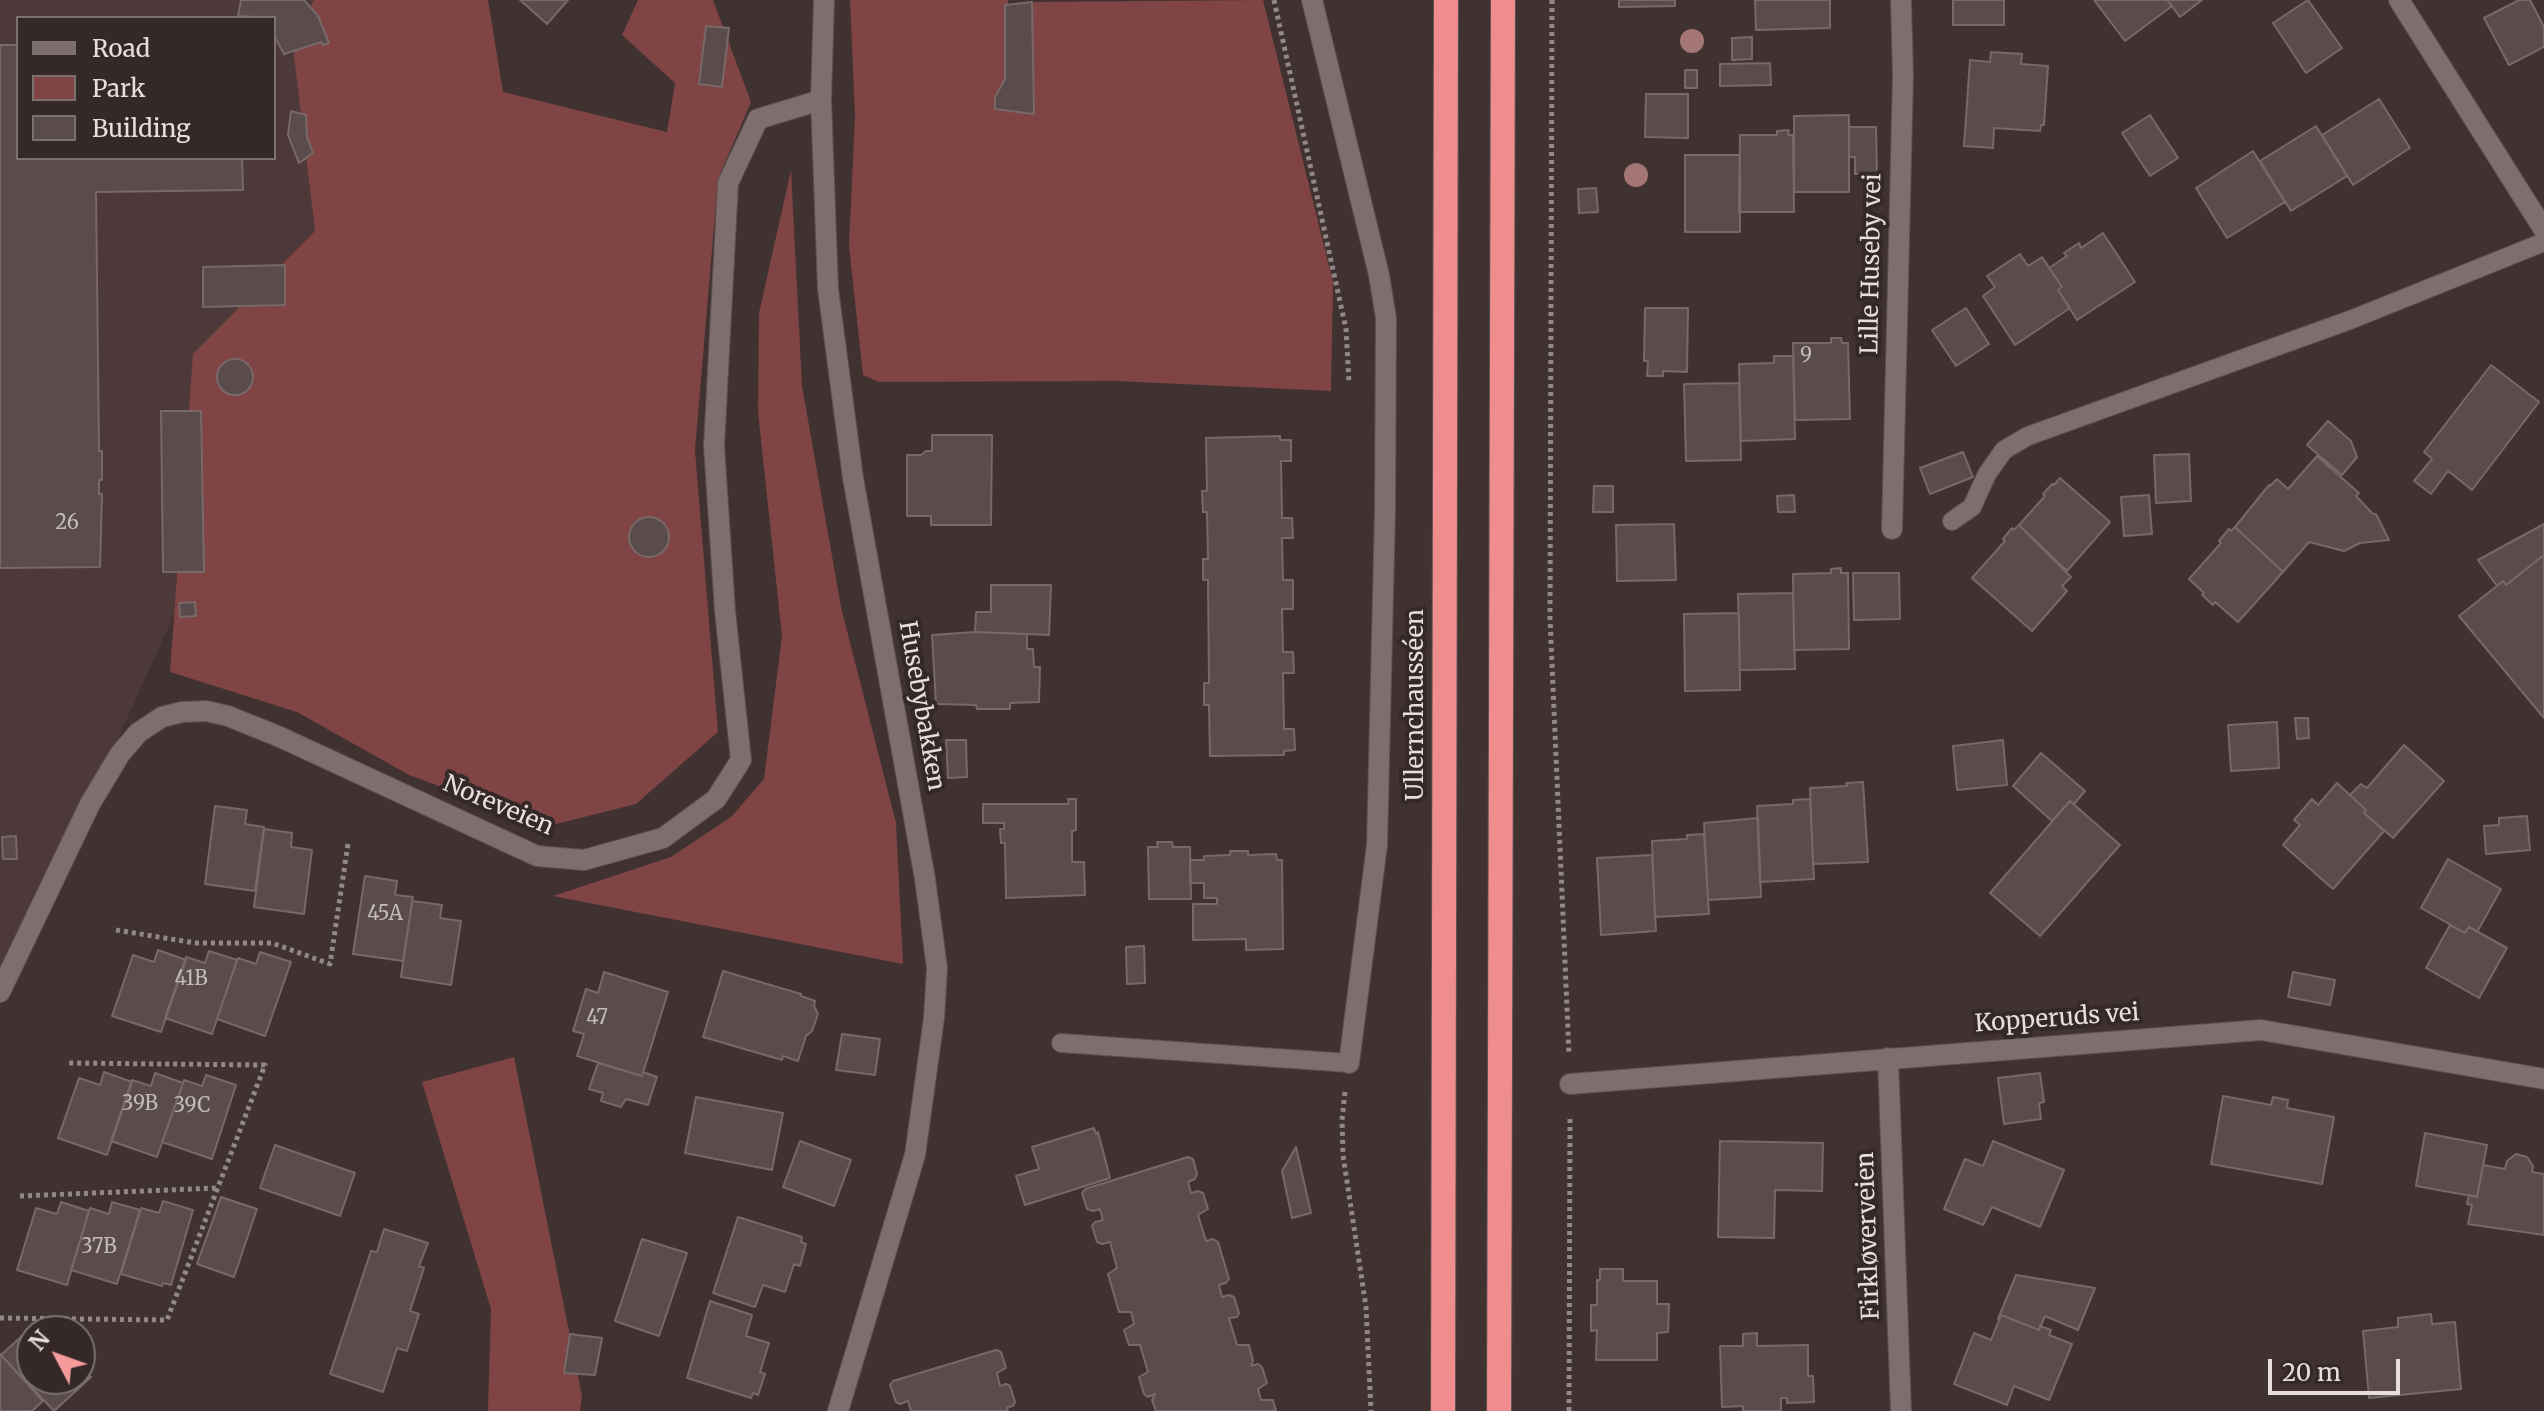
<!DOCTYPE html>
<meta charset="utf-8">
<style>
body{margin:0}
#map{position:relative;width:2544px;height:1411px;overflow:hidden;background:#3f3231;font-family:Merriweather,serif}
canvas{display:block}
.legend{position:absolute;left:16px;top:16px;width:260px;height:144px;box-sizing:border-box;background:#342828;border:2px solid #7c7171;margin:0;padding:10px 14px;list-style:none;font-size:24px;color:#e7dede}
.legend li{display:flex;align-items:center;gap:16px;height:40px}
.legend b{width:40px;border:2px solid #7c7171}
.north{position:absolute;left:16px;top:1315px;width:80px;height:80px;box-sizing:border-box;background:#342828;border:2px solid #7c7171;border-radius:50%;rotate:311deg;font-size:22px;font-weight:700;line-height:32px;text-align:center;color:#e7dede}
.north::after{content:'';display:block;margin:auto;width:28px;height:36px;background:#f59b9b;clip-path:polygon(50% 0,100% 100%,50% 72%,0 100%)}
.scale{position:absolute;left:2268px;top:1359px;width:132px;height:36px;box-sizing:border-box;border:4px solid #e7dede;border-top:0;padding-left:10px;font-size:24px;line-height:28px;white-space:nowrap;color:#e7dede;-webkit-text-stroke:6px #342828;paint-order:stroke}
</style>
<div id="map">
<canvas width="2544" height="1411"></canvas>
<ul class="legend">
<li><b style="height:10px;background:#7e6f6e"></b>Road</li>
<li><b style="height:22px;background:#804445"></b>Park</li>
<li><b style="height:22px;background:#5a4c4c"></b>Building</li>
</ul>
<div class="north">N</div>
<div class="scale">20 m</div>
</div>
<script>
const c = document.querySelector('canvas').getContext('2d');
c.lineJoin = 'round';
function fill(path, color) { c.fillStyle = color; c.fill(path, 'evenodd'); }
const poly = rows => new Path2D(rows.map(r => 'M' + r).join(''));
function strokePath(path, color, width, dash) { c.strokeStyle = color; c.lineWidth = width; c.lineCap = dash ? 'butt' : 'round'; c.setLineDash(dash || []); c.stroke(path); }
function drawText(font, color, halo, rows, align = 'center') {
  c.font = font + ' Merriweather,serif'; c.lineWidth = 8; c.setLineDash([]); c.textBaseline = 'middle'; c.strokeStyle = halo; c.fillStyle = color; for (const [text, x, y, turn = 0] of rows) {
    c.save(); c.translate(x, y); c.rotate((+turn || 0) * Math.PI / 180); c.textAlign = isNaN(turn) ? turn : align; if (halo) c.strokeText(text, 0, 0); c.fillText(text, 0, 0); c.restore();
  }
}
const built = poly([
 [0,0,401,0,398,120,0,999],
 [18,18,274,18,274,158,18,158]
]);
const green = poly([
 [314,0,488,0,503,92,667,132,675,83,622,35,638,0,713,0,751,102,718,179,695,450,718,732,636,804,548,826,409,775,297,712,170,672,193,354,315,231,292,39],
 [850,0,1008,0,1008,4,1005,5,1005,79,995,97,995,109,1033,114,1032,2,1263,0,1333,282,1331,391,1117,381,879,382,863,375,849,246,855,116],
 [791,170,802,386,841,607,896,823,903,964,553,896,671,857,731,817,764,779,782,636,758,412,759,313],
 [514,1057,582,1396,580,1411,488,1411,491,1309,422,1082]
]);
const building = poly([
 [241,0,304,0,318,16,329,43,323,45,321,42,284,54,274,35,274,18,238,16,241,0],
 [520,0,568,0,547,24,520,0],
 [1619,0,1675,0,1675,6,1619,7,1619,0],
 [1755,0,1830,0,1830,28,1756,30,1755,0],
 [1953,0,2004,0,2004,25,1953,25,1953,0],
 [2094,0,2167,0,2172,6,2125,41,2094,0],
 [2167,0,2202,0,2180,17,2167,0],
 [2308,0,2342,48,2306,73,2273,23,2308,0],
 [2519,0,2530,0,2544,27,2544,47,2509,65,2484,18,2519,0],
 [1032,2,1034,114,995,109,995,97,1005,79,1005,5,1032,2],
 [706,26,729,28,722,87,699,84,706,26],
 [1752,37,1752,59,1732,60,1732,38,1752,37],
 [0,45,18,45,18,158,242,158,243,190,96,192,99,451,102,451,102,480,99,480,99,494,102,494,100,567,0,568,0,45],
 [1991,52,2022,54,2021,64,2048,66,2044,125,2041,125,2040,131,1994,128,1993,148,1964,146,1970,60,1990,62,1991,52],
 [1770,63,1771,85,1720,86,1720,64,1770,63],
 [1685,70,1697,70,1697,88,1685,88,1685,70],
 [1646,94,1688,94,1688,138,1645,137,1646,94],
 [2379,99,2410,148,2353,185,2322,135,2379,99],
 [291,111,306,115,307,137,313,153,299,163,288,135,291,111],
 [1849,115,1849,192,1794,192,1794,116,1849,115],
 [2150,115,2178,158,2150,176,2122,133,2150,115],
 [2316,126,2347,176,2291,211,2260,161,2316,126],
 [1849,127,1876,127,1877,174,1855,174,1855,157,1849,157,1849,127],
 [1789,130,1788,135,1793,135,1794,212,1739,212,1740,135,1777,135,1777,131,1789,130],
 [2253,151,2285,202,2227,238,2196,188,2253,151],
 [1685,155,1740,155,1740,232,1685,232,1685,155],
 [1596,188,1598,212,1579,213,1578,189,1596,188],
 [2103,233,2135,282,2077,320,2058,290,2062,287,2049,268,2067,256,2064,253,2079,243,2081,248,2103,233],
 [2020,254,2028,266,2042,257,2062,287,2058,290,2070,308,2015,345,1983,296,1995,287,1987,276,2020,254],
 [285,265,285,305,203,307,203,267,285,265],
 [1645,308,1688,308,1687,372,1663,371,1663,376,1647,376,1648,361,1644,361,1645,308],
 [1966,308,1989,344,1956,366,1932,330,1966,308],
 [1831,338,1841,338,1842,343,1848,343,1850,419,1795,420,1793,343,1831,343,1831,338],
 [1774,356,1793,356,1795,439,1741,441,1739,364,1774,363,1774,356],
 '217 377a18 18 0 1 1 36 0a18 18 0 1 1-36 0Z',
 [2491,365,2539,402,2472,490,2448,471,2431,494,2414,481,2432,459,2424,452,2491,365],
 [1739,383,1741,460,1686,461,1684,384,1739,383],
 [161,411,201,411,204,572,163,572,161,411],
 [2328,421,2351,441,2357,457,2342,475,2307,445,2328,421],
 [932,435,992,435,991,525,931,525,931,516,907,516,907,455,921,455,926,451,932,451,932,435],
 [1280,436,1280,440,1291,440,1291,461,1281,461,1282,518,1292,518,1293,538,1282,538,1283,580,1293,580,1293,609,1282,609,1283,652,1293,652,1294,673,1283,673,1284,729,1294,729,1295,750,1284,751,1284,755,1210,756,1209,705,1204,705,1204,683,1209,683,1208,580,1203,580,1203,559,1208,559,1207,512,1203,512,1202,491,1207,491,1206,438,1280,436],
 [1963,452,1973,477,1930,494,1920,468,1963,452],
 [2189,454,2191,501,2156,503,2154,455,2189,454],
 [2317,456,2359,493,2356,496,2373,514,2376,514,2389,540,2360,543,2344,551,2309,542,2283,572,2235,527,2269,485,2270,486,2277,479,2288,489,2317,456],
 [2060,478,2110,522,2067,571,2019,525,2045,496,2043,494,2052,484,2054,485,2060,478],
 [1594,486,1613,486,1613,512,1593,512,1594,486],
 [1794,495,1795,512,1778,512,1777,496,1794,495],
 [2149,495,2152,534,2124,536,2121,497,2149,495],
 '629 537a20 20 0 1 1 40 0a20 20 0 1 1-40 0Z',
 [1674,524,1676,580,1617,581,1616,525,1674,524],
 [2544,524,2544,555,2506,585,2503,581,2497,586,2478,560,2544,524],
 [2019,525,2071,577,2062,586,2067,591,2032,631,1972,578,2005,541,2003,539,2012,528,2014,530,2019,525],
 [2235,527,2283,572,2238,622,2215,602,2213,605,2202,595,2204,593,2189,579,2221,543,2219,541,2229,529,2231,531,2235,527],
 [2544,555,2544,718,2459,616,2503,581,2506,585,2544,555],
 [1841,568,1841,573,1848,573,1849,649,1794,650,1793,574,1831,573,1831,569,1841,568],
 [1853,573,1899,573,1900,619,1854,620,1853,573],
 [991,585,1051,585,1049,635,975,632,976,612,991,612,991,585],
 [1793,593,1795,669,1740,670,1738,594,1793,593],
 [195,602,196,616,180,617,179,603,195,602],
 [1739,613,1740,690,1685,691,1684,614,1739,613],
 [975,632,1027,634,1027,649,1033,649,1034,667,1040,667,1039,702,1010,703,1010,709,977,709,976,705,936,704,932,635,975,632],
 [2295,718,2308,718,2309,738,2297,739,2295,718],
 [2277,722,2279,768,2231,771,2228,725,2277,722],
 [946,740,966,740,967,777,948,778,946,740],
 [2003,740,2007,785,1957,790,1953,746,2003,740],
 [2404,745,2444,781,2393,838,2364,813,2366,810,2350,795,2361,784,2367,788,2404,745],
 [2041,753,2085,791,2074,804,2070,801,2052,821,2013,786,2041,753],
 [1863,782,1868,862,1813,864,1810,788,1847,786,1846,783,1863,782],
 [2337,783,2366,810,2364,813,2384,831,2333,889,2283,845,2300,825,2294,820,2312,799,2318,805,2337,783],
 [1068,799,1076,799,1076,830,1072,831,1072,862,1084,862,1085,895,1006,898,1005,843,1001,843,1000,829,1004,829,1004,823,983,823,983,804,1069,804,1068,799],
 [1810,799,1814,879,1760,882,1757,806,1793,804,1793,800,1810,799],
 [2070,801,2120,845,2040,936,1990,893,2070,801],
 [215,806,247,810,245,824,264,827,255,891,205,884,215,806],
 [2527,816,2530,850,2486,854,2484,826,2499,825,2499,818,2527,816],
 [1758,818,1761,897,1708,900,1704,823,1758,818],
 [264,829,292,833,291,847,312,850,304,914,254,907,264,829],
 [1704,834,1709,914,1655,917,1652,841,1687,839,1687,835,1704,834],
 [16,836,17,859,3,859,2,837,16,836],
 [1157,842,1172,842,1173,847,1190,847,1191,899,1149,899,1148,847,1158,847,1157,842],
 [1230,851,1248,851,1248,855,1276,854,1277,860,1282,860,1283,949,1246,950,1246,939,1193,940,1193,904,1217,904,1217,898,1204,898,1204,883,1190,883,1190,860,1204,860,1204,856,1230,855,1230,851],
 [1652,855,1656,931,1601,935,1597,858,1652,855],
 [2448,859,2501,889,2477,932,2469,927,2465,933,2421,908,2448,859],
 [365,876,397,881,395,895,413,897,403,961,353,954,365,876],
 [412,901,442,905,440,918,461,921,451,985,401,977,412,901],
 [2450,925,2465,933,2469,927,2507,948,2479,998,2426,968,2450,925],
 [1144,946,1145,983,1127,984,1126,947,1144,946],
 [158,950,186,960,161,1032,112,1016,133,955,154,962,158,950],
 [209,951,237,960,212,1034,165,1018,186,957,205,963,209,951],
 [260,952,291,962,265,1036,217,1019,238,958,256,964,260,952],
 [723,971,801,994,801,996,815,1001,814,1006,818,1014,812,1031,806,1036,798,1061,783,1056,782,1060,703,1037,723,971],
 [604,972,668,992,642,1076,577,1056,584,1034,573,1031,586,989,598,993,604,972],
 [2293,972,2335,980,2330,1005,2288,997,2293,972],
 [842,1034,880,1039,875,1075,836,1070,842,1034],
 [598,1063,642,1076,643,1072,657,1077,648,1105,626,1099,621,1107,601,1101,603,1093,589,1089,598,1063],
 [104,1072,132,1082,107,1155,58,1138,79,1078,100,1085,104,1072],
 [155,1073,183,1083,157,1157,111,1141,132,1080,151,1086,155,1073],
 [2040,1073,2044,1102,2039,1103,2041,1119,2004,1124,1998,1078,2040,1073],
 [206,1075,236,1085,212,1159,162,1142,184,1080,202,1086,206,1075],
 [2223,1096,2271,1105,2273,1097,2288,1100,2287,1108,2334,1117,2322,1184,2211,1164,2223,1096],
 [696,1097,783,1113,772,1170,685,1153,696,1097],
 [1094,1128,1096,1134,1098,1132,1110,1178,1025,1205,1016,1176,1039,1169,1032,1147,1094,1128],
 [2425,1133,2487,1145,2477,1197,2416,1186,2425,1133],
 [800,1141,851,1160,834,1206,783,1187,800,1141],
 [1720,1141,1823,1143,1822,1191,1775,1190,1774,1238,1718,1237,1720,1141],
 [1993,1141,2064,1170,2040,1227,1992,1207,1983,1225,1944,1209,1965,1159,1983,1166,1993,1141],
 [275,1145,355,1173,340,1216,260,1188,275,1145],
 [1296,1147,1311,1213,1292,1218,1282,1171,1296,1147],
 [2516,1154,2527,1157,2533,1166,2532,1172,2544,1174,2544,1235,2468,1224,2472,1205,2467,1204,2469,1195,2477,1197,2483,1165,2505,1169,2507,1161,2516,1154],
 [1188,1157,1193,1159,1197,1174,1195,1179,1188,1182,1191,1193,1198,1191,1203,1193,1208,1209,1198,1215,1206,1241,1213,1239,1218,1242,1229,1279,1226,1283,1219,1285,1222,1297,1229,1295,1234,1297,1239,1313,1237,1317,1229,1318,1237,1345,1249,1345,1253,1361,1251,1366,1258,1364,1262,1367,1267,1383,1258,1389,1261,1400,1273,1400,1276,1411,1156,1411,1152,1400,1155,1394,1148,1397,1144,1394,1139,1377,1148,1372,1140,1345,1129,1345,1124,1330,1134,1324,1131,1312,1119,1312,1108,1274,1117,1268,1110,1242,1102,1244,1097,1242,1092,1226,1095,1222,1103,1220,1100,1209,1093,1211,1087,1209,1082,1193,1085,1189,1188,1157],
 [221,1197,257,1209,234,1277,197,1264,221,1197],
 [163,1201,193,1210,171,1285,163,1283,162,1286,121,1274,141,1208,159,1213,163,1201],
 [61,1202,89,1211,67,1285,17,1270,36,1208,57,1214,61,1202],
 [112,1202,140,1210,117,1284,71,1270,90,1208,109,1214,112,1202],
 [738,1217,802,1237,801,1242,806,1244,800,1266,794,1264,785,1292,763,1285,755,1307,713,1293,738,1217],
 [384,1229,428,1243,419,1266,424,1268,410,1311,419,1314,407,1351,397,1348,383,1392,330,1374,371,1251,377,1252,384,1229],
 [642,1239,687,1253,659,1336,615,1321,642,1239],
 [1600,1269,1623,1269,1623,1281,1657,1281,1657,1304,1669,1304,1668,1332,1657,1333,1657,1360,1596,1360,1597,1330,1591,1331,1591,1305,1597,1305,1597,1280,1600,1280,1600,1269],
 [2016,1275,2095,1288,2078,1330,2045,1316,2039,1330,2001,1315,1998,1319,2016,1275],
 [710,1301,752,1315,746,1336,769,1343,760,1372,765,1374,758,1395,753,1393,751,1398,687,1378,710,1301],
 [2431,1314,2432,1324,2455,1322,2461,1389,2369,1398,2363,1331,2398,1327,2398,1318,2431,1314],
 [2001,1315,2039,1330,2040,1326,2051,1330,2049,1335,2072,1344,2049,1400,2014,1386,2007,1405,1954,1384,1974,1333,1991,1340,2001,1315],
 [1757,1333,1757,1346,1808,1345,1808,1376,1813,1376,1814,1402,1787,1403,1787,1398,1781,1398,1781,1411,1743,1411,1743,1406,1722,1407,1720,1346,1743,1346,1743,1334,1757,1333],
 [24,1334,32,1344,32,1379,80,1379,80,1365,91,1377,54,1411,1,1355,24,1334],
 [570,1334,602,1338,595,1375,564,1373,570,1334],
 [996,1350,1001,1352,1006,1368,997,1373,1000,1386,1006,1384,1010,1386,1015,1402,1013,1406,1007,1407,1008,1411,911,1411,908,1401,900,1404,896,1402,890,1385,893,1381,996,1350],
 [0,1354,43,1401,32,1411,0,1411,0,1354]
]);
const path = poly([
 [1274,0,1346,329,1349,383],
 [1552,0,1550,618,1569,1054],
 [116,930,195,943,272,943,330,964,348,844],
 [1345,1092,1342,1120,1343,1155,1366,1307,1371,1411],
 [20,1196,217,1188],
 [0,1318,167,1320,265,1065,66,1063],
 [1569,1411,1570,1116]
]);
const lane = poly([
 [1952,521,1972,507,1987,474,2004,450,2028,436,2350,320,2544,242],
 [1061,1043,1349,1063]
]);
const street = poly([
 [824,0,821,100,828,289,853,478,925,879,937,968,934,1018,915,1155,838,1411],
 [1312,0,1379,275,1386,318,1385,511,1377,845,1349,1063],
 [2399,0,2544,230],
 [1892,529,1903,76,1901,0],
 [0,992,90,804,120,754,138,733,162,717,182,712,206,711,228,716,280,737,537,856,584,860,663,838,716,799,741,760,725,611,714,446,728,183,758,119,821,100],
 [1888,1058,1901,1411],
 [1570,1084,2261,1030,2544,1079]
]);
const highway = poly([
 [1443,1411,1446,0],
 [1499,1411,1503,0]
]);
const trees = [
 [1692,41],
 [1636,175]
];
const numberNames = [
 ["9",1806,356],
 ["26",67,523],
 ["45A",385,914],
 ["41B",191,979],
 ["47",597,1018],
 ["39B",140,1104],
 ["39C",192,1106],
 ["37B",99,1247]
];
const streetNames = [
 ["Lille Huseby vei",1872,264,-89],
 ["Ullernchausséen",1416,705,-90],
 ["Husebybakken",921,706,80],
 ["Noreveien",498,806,23],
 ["Kopperuds vei",2057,1019,-4],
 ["Firkløverveien",1869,1236,-92]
];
fill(built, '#4d3939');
fill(green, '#804445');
fill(building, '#5a4c4c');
strokePath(building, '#786969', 2);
strokePath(lane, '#5b5150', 20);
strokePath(street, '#5b5150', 22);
strokePath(highway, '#5b5150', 26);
strokePath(path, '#938888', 5, [4, 4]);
strokePath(lane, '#7e6f6e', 18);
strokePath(street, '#7e6f6e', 20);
strokePath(highway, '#ef8c8d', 24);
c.fillStyle = '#a37574';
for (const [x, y] of trees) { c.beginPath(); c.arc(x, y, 12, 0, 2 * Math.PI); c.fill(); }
drawText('20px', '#c4baba', null, numberNames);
drawText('24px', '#e7dede', '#342828', streetNames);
</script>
